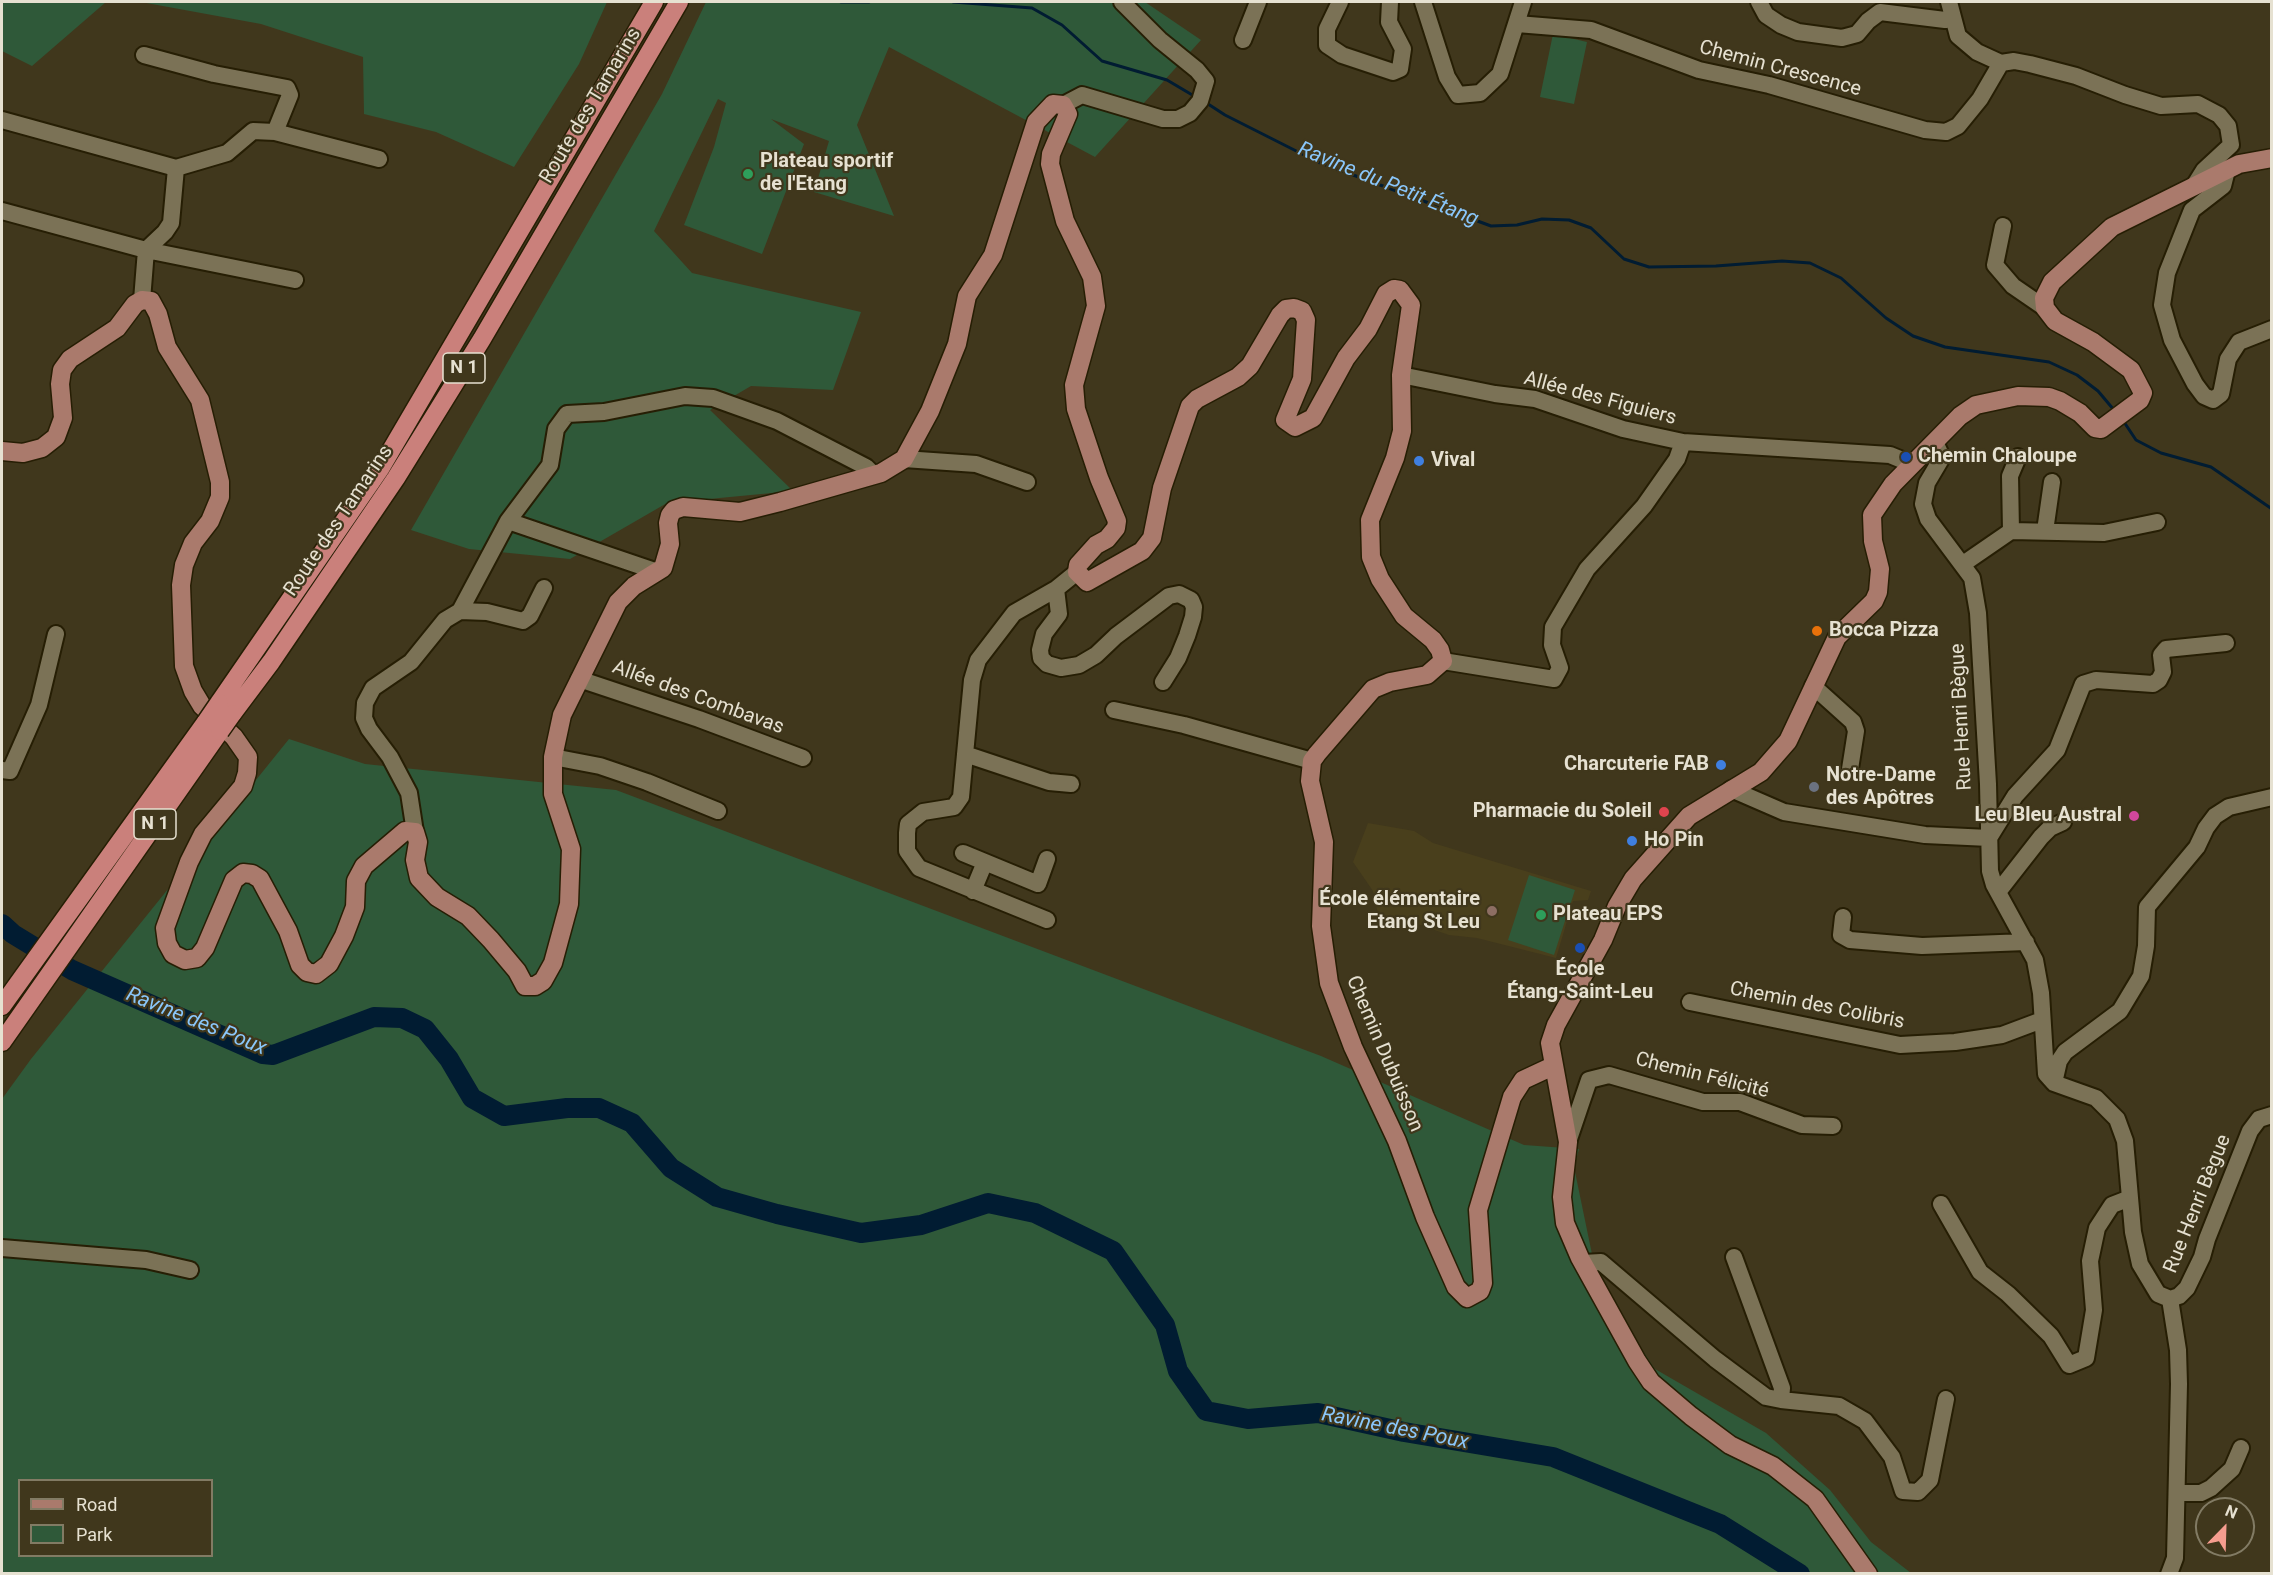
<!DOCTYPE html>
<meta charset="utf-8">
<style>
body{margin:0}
#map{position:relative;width:2273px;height:1575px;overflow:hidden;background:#40371c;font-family:Roboto,sans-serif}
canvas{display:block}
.frame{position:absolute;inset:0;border:3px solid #e6e1d1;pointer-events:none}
.legend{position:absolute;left:18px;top:1479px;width:195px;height:78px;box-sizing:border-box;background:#40371c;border:2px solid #827b64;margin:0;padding:8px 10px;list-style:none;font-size:18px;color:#e6e1d1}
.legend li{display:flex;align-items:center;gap:12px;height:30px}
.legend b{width:30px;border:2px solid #827b64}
.north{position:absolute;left:2195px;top:1497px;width:60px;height:60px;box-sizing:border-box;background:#40371c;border:2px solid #827b64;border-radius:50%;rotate:23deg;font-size:16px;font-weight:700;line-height:24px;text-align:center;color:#e6e1d1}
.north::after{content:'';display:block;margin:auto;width:21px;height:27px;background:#f59d8f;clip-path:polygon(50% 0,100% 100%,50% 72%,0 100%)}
</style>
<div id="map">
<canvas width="2273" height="1575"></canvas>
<div class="frame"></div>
<ul class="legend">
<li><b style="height:8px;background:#aa7a6c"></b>Road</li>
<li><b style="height:16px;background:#2f5939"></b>Park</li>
</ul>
<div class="north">N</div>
</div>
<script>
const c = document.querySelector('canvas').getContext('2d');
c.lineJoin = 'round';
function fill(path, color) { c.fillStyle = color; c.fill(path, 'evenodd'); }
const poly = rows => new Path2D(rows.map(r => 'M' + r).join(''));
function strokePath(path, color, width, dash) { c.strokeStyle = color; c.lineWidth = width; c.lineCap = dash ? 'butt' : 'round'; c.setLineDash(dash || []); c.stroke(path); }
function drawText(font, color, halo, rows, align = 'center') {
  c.font = font + ' Roboto,sans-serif'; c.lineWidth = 4.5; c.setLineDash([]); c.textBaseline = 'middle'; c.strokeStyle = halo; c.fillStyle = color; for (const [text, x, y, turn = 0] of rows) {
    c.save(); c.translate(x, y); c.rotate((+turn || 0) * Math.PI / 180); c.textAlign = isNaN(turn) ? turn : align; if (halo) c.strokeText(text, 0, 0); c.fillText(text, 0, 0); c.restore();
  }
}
const built = poly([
 [1368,823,1414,831,1433,843,1591,891,1588,900,1573,901,1556,958,1477,938,1449,935,1412,922,1394,922,1378,914,1373,891,1353,862]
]);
const green = poly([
 [2,2,106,2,32,66,2,51],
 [141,2,607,2,579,64,514,167,436,132,364,114,363,57,261,24],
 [706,2,1145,2,1201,40,1095,157,889,47,857,125,894,216,814,192,829,141,771,119,804,144,762,254,684,225,714,147,726,103,718,99,654,231,692,273,861,312,833,390,751,386,710,410,793,491,667,503,570,559,469,549,411,530,662,94],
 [1553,34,1587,42,1574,104,1540,97],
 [289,739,365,764,616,790,1321,1056,1524,1145,1579,1149,1574,1167,1593,1259,1629,1330,1655,1369,1766,1433,1830,1490,1871,1542,1911,1573,2,1574,2,1099,31,1059],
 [20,1480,212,1480,212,1556,20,1556],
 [1529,875,1575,890,1554,955,1508,940]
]);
const stream = poly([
 [841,2,869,2],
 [953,2,1032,8,1062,25,1102,61,1167,80,1194,96],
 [1205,102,1225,115,1318,162,1491,226,1517,225,1542,219,1569,220,1591,228,1624,259,1649,267,1716,266,1782,261,1810,263,1841,278,1886,318,1913,336,1945,347,2049,362,2077,375,2098,391,2114,410],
 [2122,419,2136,440,2161,453,2211,467,2272,509]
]);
const river = poly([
 [2,924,13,934,72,970,263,1054,273,1055,374,1017,402,1018,425,1029,449,1059,472,1098,504,1116,567,1108,599,1108,632,1123,671,1168,717,1197,777,1214,861,1233,921,1225,988,1203,1035,1213,1113,1251,1165,1325,1178,1371,1206,1411,1248,1419,1318,1413,1404,1432,1553,1457,1720,1524,1800,1574]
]);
const minor = poly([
 [1340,2,1327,29,1327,45,1342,55,1393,72,1400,69,1403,49,1389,22,1390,2],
 [1423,2,1447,77,1458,95,1480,93,1500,74,1523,2],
 [1759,2,1766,15,1781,25,1798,32,1842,38,1857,34,1868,21,1880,12,1945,20,1951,17],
 [1949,2,1958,36,1977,52,2001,63,2014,61,2030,64,2076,76,2125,95,2161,106,2198,104,2219,115,2228,126,2231,145,2204,170,2194,186],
 [1517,24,1591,30,1699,70,1769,85,1925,130,1946,132,1958,126,1980,99,2001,63],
 [1243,40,1258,2],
 [144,55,214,74,287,88,290,95,275,132],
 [1063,105,1082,95,1163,119,1178,119,1190,113,1200,101,1206,81,1197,70,1160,40,1122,2],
 [2,120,176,168],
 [2227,170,2223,186,2192,210,2167,273,2162,305,2172,340,2195,384,2204,396,2213,400,2221,394,2228,359,2239,342,2272,329],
 [2,211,146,250,295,280],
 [2003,226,1995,265,2013,286,2045,308],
 [142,300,146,250,165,232,171,223,176,168,227,153,253,131,275,132,379,159],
 [1401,375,1495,394,1535,399,1623,429,1683,442],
 [1935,442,1941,455,1940,461,1927,483,1923,504,1928,519,1972,578,1978,613,1988,784,1990,871,1994,885,2035,960,2041,993,2046,1074,2054,1083,2096,1098,2117,1119,2125,1141,2133,1232,2140,1264,2158,1294,2170,1299,2179,1296,2187,1288,2202,1257,2207,1239,2250,1131,2259,1119,2272,1115],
 [904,459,976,464,1027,482],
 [508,521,655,571],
 [2011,531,2010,476,2018,457],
 [2045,531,2052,482],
 [1963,564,2011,531,2104,533,2157,522],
 [1056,589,1059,614,1044,634,1040,650,1041,658,1047,664,1061,668,1079,665,1096,655,1116,636,1169,596,1179,594,1191,600,1194,607,1193,617,1187,636,1178,658,1163,682],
 [460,611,487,612,523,621,530,616,544,588],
 [1443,661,1554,679,1560,668,1552,645,1553,627,1587,569,1644,506,1677,459,1683,442,1890,455,1912,464],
 [579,679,699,719,803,758],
 [1813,686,1853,722,1856,731,1850,769],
 [1114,710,1184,725,1312,761],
 [965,754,1049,782,1071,784],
 [553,757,600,766,647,782,718,811],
 [2,770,10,771,39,705,56,634],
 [1731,789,1784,812,1925,835,1989,838,2015,796,2057,750,2083,684,2096,680,2153,684,2159,680,2163,672,2161,655,2166,649,2226,643],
 [415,832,409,793,390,757,369,729,364,718,365,703,373,688,411,662,445,620,460,611,508,521,550,465,556,429,567,414,604,412,685,396,713,398,777,421,866,467,874,475],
 [963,853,1038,884,1047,859],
 [973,891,985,862],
 [1998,892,2041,837,2050,828,2063,822],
 [1843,917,1841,935,1850,940,1922,946,2026,942],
 [1047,920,919,868,907,851,907,833,908,824,923,812,954,807,961,797,972,680,978,660,1014,613,1056,589,1077,572],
 [1690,1002,1900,1045,1955,1042,2002,1035,2042,1020],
 [2054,1083,2059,1061,2065,1052,2120,1011,2141,976,2146,946,2147,907,2197,847,2206,828,2215,816,2229,807,2272,797],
 [1568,1142,1589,1080,1609,1075,1703,1102,1740,1102,1802,1125,1833,1126],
 [1941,1204,1980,1272,2008,1294,2051,1336,2069,1365,2086,1358,2094,1310,2090,1261,2097,1228,2112,1205,2130,1198],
 [2,1248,146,1260,190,1270],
 [1583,1263,1601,1262,1715,1359,1766,1397,1781,1400,1782,1388,1734,1257],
 [1781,1400,1839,1406,1865,1421,1892,1457,1903,1491,1918,1492,1930,1480,1946,1399],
 [2177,1493,2201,1493,2211,1488,2232,1469,2241,1448],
 [2169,1574,2175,1558,2179,1384,2178,1350,2170,1299]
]);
const major = poly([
 [2,451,23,453,42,448,56,437,63,418,60,384,62,370,70,359,117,328,135,304,142,300,151,301,158,314,167,347,200,400,220,482,220,497,210,521,193,543,184,565,181,585,184,666,193,691,202,706,234,737,248,757,247,773,243,786,203,834,189,862,165,928,167,943,173,954,185,960,197,958,205,948,234,880,243,873,252,874,260,879,288,931,300,965,307,972,316,974,329,964,344,936,355,907,356,881,364,866,405,831,415,832,418,842,415,860,419,878,437,897,468,916,491,940,517,971,525,986,535,986,543,981,553,963,569,904,571,849,553,794,553,757,562,715,618,602,634,586,663,568,670,544,668,523,670,515,674,510,683,507,740,512,780,502,881,473,904,459,930,411,957,344,967,296,993,255,1036,122,1053,104,1063,105,1068,114,1051,154,1050,164,1065,221,1092,277,1096,306,1074,385,1076,409,1099,478,1117,521,1116,528,1107,539,1096,545,1078,565,1077,572,1087,582,1142,551,1152,538,1162,488,1190,406,1197,399,1238,377,1250,366,1280,315,1286,309,1294,308,1302,311,1306,320,1302,379,1285,420,1295,427,1313,418,1346,358,1368,329,1386,294,1394,289,1400,290,1411,305,1401,375,1402,431,1395,458,1370,520,1371,557,1380,579,1404,616,1433,640,1440,650,1443,661,1427,675,1390,682,1373,689,1317,754,1312,761,1310,781,1324,842,1321,926,1329,983,1353,1047,1397,1141,1425,1217,1456,1287,1467,1298,1480,1291,1483,1283,1478,1210,1512,1097,1523,1080,1553,1066],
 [1868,1574,1815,1499,1773,1466,1730,1445,1691,1416,1651,1382,1637,1361,1580,1258,1565,1223,1562,1197,1568,1142,1550,1043,1556,1025,1603,940,1617,906,1633,879,1689,816,1761,772,1788,741,1837,637,1874,601,1878,592,1880,569,1873,541,1872,515,1893,484,1960,416,1976,405,2018,396,2049,397,2060,401,2080,413,2095,428,2101,429,2140,400,2143,393,2131,370,2093,342,2055,321,2045,308,2044,298,2052,282,2112,227,2239,164,2272,158]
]);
const highway = poly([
 [219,703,380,469,654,2],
 [232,714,271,662,396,478,482,339,679,2],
 [2,1006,206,722],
 [2,1042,220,731]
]);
const highwayBridge = poly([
 [206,722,219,703],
 [220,731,232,714]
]);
const markers = [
 [748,174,6,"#2e9e5b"],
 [1906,457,6,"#1a4fb4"],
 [1419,461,6,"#3f7fe0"],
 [1817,631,6,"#e8710a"],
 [1721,765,6,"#3f7fe0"],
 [1814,787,6,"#6b7280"],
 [1664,812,6,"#e0444e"],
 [2134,816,6,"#d1479c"],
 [1632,841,6,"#3f7fe0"],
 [1492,911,6,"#8d6e63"],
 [1541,915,6,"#2e9e5b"],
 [1580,948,6,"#1a4fb4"]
];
const shields = [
 [464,368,42],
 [155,824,42]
];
const shieldNames = [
 ["N 1",464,368],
 ["N 1",155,824]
];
const streetNames = [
 ["Chemin Crescence",1780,69,15],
 ["Route des Tamarins",591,106,-59],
 ["Allée des Figuiers",1600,399,15],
 ["Route des Tamarins",339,521,-56],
 ["Allée des Combavas",698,698,20],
 ["Rue Henri Bègue",1962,717,-93],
 ["Chemin des Colibris",1817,1006,11],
 ["Chemin Dubuisson",1384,1054,67],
 ["Chemin Félicité",1702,1076,14],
 ["Rue Henri Bègue",2198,1204,-68]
];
const poiNames = [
 ["Plateau sportif",760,162],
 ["de l'Etang",760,185],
 ["Chemin Chaloupe",1918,457],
 ["Vival",1431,461],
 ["Bocca Pizza",1829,631],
 ["Charcuterie FAB",1709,765,"right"],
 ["Notre-Dame",1826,776],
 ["des Apôtres",1826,799],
 ["Pharmacie du Soleil",1652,812,"right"],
 ["Leu Bleu Austral",2122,816,"right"],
 ["Ho Pin",1644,841],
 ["École élémentaire",1480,900,"right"],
 ["Etang St Leu",1480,923,"right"],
 ["Plateau EPS",1553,915],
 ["École",1580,970,"center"],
 ["Étang-Saint-Leu",1580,993,"center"]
];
const waterNames = [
 ["Ravine du Petit Étang",1388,185,22],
 ["Ravine des Poux",196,1022,22],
 ["Ravine des Poux",1395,1429,11]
];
fill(built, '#493f1c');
fill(green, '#2f5939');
strokePath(stream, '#011c32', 3);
strokePath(river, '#011c32', 20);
strokePath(minor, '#261e04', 20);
strokePath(major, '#261e04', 21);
strokePath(highway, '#261e04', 21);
strokePath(minor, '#7b7256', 16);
strokePath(major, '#aa7a6c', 18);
strokePath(highway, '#ca807b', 18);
strokePath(highwayBridge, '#261e04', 21, []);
strokePath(highwayBridge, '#ca807b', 18);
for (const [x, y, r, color] of markers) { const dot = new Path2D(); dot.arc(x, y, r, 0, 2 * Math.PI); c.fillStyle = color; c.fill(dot); strokePath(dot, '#40371c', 2); }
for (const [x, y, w] of shields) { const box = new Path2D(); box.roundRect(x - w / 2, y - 15, w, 30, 4.5); c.fillStyle = '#40371c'; c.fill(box); strokePath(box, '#e6e1d1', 1.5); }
drawText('bold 18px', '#e6e1d1', null, shieldNames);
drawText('20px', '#e6e1d1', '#40371c', streetNames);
drawText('bold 20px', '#e6e1d1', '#40371c', poiNames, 'left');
drawText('italic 21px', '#8ac7fb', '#40371c', waterNames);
</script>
